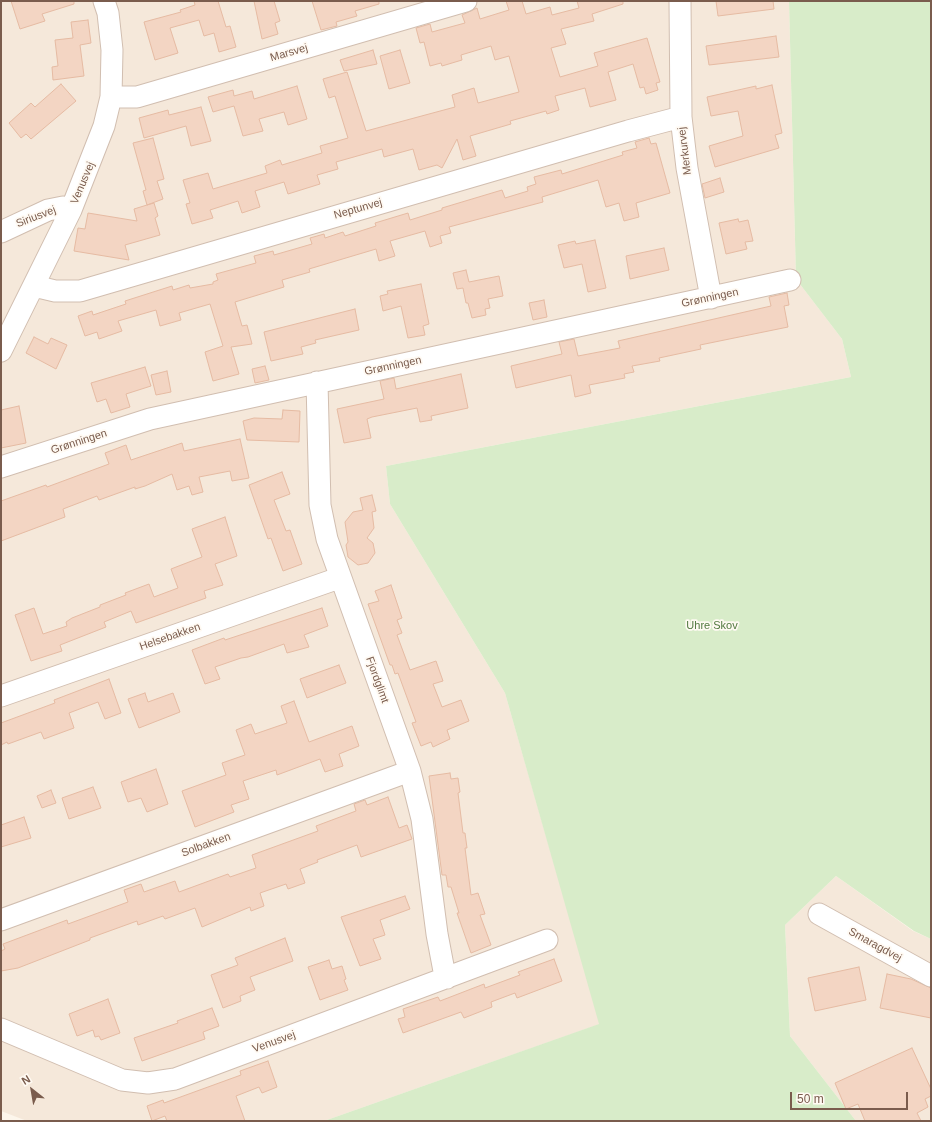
<!DOCTYPE html>
<meta charset="utf-8">
<style>
body{margin:0}
#map{position:relative;width:932px;height:1122px;overflow:hidden;background:#fdf6ec;font-family:Helvetica,sans-serif}
canvas{display:block}
.frame{position:absolute;inset:0;border:2px solid #7a5c4d;pointer-events:none}
.north{position:absolute;left:12px;top:1070px;width:40px;height:40px;-webkit-text-stroke:3px #fffaf3;paint-order:stroke;rotate:329deg;font-size:11px;font-weight:700;line-height:16px;text-align:center;color:#7a5c4d}
.north::after{content:'';display:block;margin:auto;width:14px;height:18px;background:#7a5c4d;clip-path:polygon(50% 0,100% 100%,50% 72%,0 100%)}
.scale{position:absolute;left:790px;top:1092px;width:118px;height:18px;box-sizing:border-box;border:2px solid #7a5c4d;border-top:0;padding-left:5px;font-size:12px;line-height:14px;white-space:nowrap;color:#7a5c4d;-webkit-text-stroke:3px #fffaf3;paint-order:stroke}
</style>
<div id="map">
<canvas width="932" height="1122"></canvas>
<div class="frame"></div>
<div class="north">N</div>
<div class="scale">50 m</div>
</div>
<script>
const c = document.querySelector('canvas').getContext('2d');
c.lineJoin = 'round';
function fill(path, color) { c.fillStyle = color; c.fill(path, 'evenodd'); }
const poly = rows => new Path2D(rows.map(r => 'M' + r).join(''));
function strokePath(path, color, width, dash) { c.strokeStyle = color; c.lineWidth = width; c.lineCap = dash ? 'butt' : 'round'; c.setLineDash(dash || []); c.stroke(path); }
function drawText(font, color, halo, rows, align = 'center') {
  c.font = font + ' Helvetica,sans-serif'; c.lineWidth = 3.5; c.setLineDash([]); c.textBaseline = 'middle'; c.strokeStyle = halo; c.fillStyle = color; for (const [text, x, y, turn = 0] of rows) {
    c.save(); c.translate(x, y); c.rotate((+turn || 0) * Math.PI / 180); c.textAlign = isNaN(turn) ? turn : align; if (halo) c.strokeText(text, 0, 0); c.fillText(text, 0, 0); c.restore();
  }
}
const residential = poly([
 [1,1,789,1,796,279,842,339,851,377,386,466,390,504,505,693,600,1024,324,1121,27,1121,1,1111],
 [836,876,913,931,931,939,931,1121,856,1121,790,1036,785,925]
]);
const green = poly([
 [789,1,931,1,931,939,914,931,836,876,785,925,790,1036,856,1121,324,1121,599,1024,505,693,390,504,386,466,851,377,842,339,796,279]
]);
const building = poly([
 [11,1,74,1,74,4,42,14,45,21,20,29,11,1],
 [194,1,218,1,226,27,230,26,236,47,219,52,214,33,204,36,199,20,170,28,178,53,155,60,144,22,181,12,180,10,195,5,194,1],
 [254,1,274,1,280,21,275,23,278,34,262,39,254,1],
 [312,1,379,1,379,4,355,11,357,16,336,22,337,26,321,30,312,1],
 [506,1,522,1,526,14,550,7,552,15,579,8,577,1,623,1,623,4,592,14,594,21,561,29,566,44,551,48,560,77,598,66,594,53,647,38,660,82,656,83,658,90,646,94,644,87,640,88,633,64,608,72,616,100,590,107,585,88,555,96,559,110,547,114,546,111,510,121,511,124,470,136,476,156,463,160,457,139,442,168,437,165,419,170,413,149,384,157,382,149,375,151,336,162,338,169,317,175,320,184,288,194,284,182,255,191,260,207,242,213,238,201,210,210,213,218,192,224,186,204,190,203,183,180,208,173,213,189,267,173,265,166,280,160,282,165,322,153,320,146,348,138,335,96,329,98,323,79,347,72,366,131,455,107,452,95,474,88,478,103,519,92,509,56,495,60,491,46,461,55,462,60,442,66,441,63,430,66,424,42,420,43,416,28,430,24,432,32,465,23,462,15,477,8,480,19,509,10,506,1],
 [716,1,773,1,774,9,718,16,716,1],
 [88,20,91,43,80,45,84,76,53,80,52,67,58,66,55,40,73,38,71,22,88,20],
 [776,36,779,57,709,65,706,46,776,36],
 [373,50,377,64,344,71,340,60,373,50],
 [400,50,410,83,389,89,380,56,400,50],
 [61,84,76,101,31,139,26,134,21,138,9,123,31,103,35,107,61,84],
 [772,85,782,133,775,135,779,148,715,167,709,146,743,136,738,111,711,116,707,97,756,86,756,89,772,85],
 [297,86,307,119,288,125,284,112,259,119,263,131,243,136,234,106,213,112,208,97,233,90,234,96,252,91,254,99,297,86],
 [201,107,211,141,191,146,186,126,144,138,139,118,168,110,169,115,201,107],
 [153,138,164,179,157,181,163,199,147,205,154,203,158,216,155,218,160,235,125,245,129,260,74,251,78,228,85,229,88,213,137,221,134,209,147,205,143,191,146,190,133,143,153,138],
 [649,138,651,144,656,143,670,193,636,203,639,217,624,221,619,203,606,207,598,180,542,197,543,202,449,227,451,233,440,236,442,243,430,247,425,231,390,241,395,256,379,261,376,249,309,269,310,272,282,280,284,287,235,302,242,326,247,325,252,344,231,347,239,374,213,381,205,352,223,346,210,304,179,313,181,320,160,326,156,310,118,321,122,331,99,339,97,332,85,336,78,316,92,311,93,315,126,304,125,301,172,286,173,290,189,285,190,288,213,284,213,282,218,280,216,274,256,263,254,256,273,251,274,255,312,244,310,238,324,234,325,238,343,232,345,236,376,226,375,223,408,213,410,220,442,210,442,208,502,190,505,198,528,191,527,187,536,184,534,177,561,170,562,174,623,155,622,152,637,148,635,142,649,138],
 [720,178,724,192,705,198,702,184,720,178],
 [738,219,739,222,748,220,753,241,745,242,747,249,726,254,719,223,738,219],
 [595,240,606,288,588,292,582,264,564,268,558,245,575,241,576,244,595,240],
 [664,248,669,270,630,279,626,256,664,248],
 [466,270,469,282,499,276,503,296,488,299,490,308,485,309,486,315,472,318,468,303,466,303,463,288,457,289,453,273,466,270],
 [421,284,429,324,423,326,425,335,408,338,401,306,383,311,380,296,388,294,387,291,421,284],
 [787,293,789,305,784,306,788,327,700,345,701,349,659,358,660,361,632,366,634,372,624,374,625,378,589,385,591,393,575,397,571,375,516,388,511,366,562,354,559,342,574,339,578,356,620,348,618,341,771,306,769,297,787,293],
 [544,300,547,317,533,320,529,303,544,300],
 [355,309,359,330,315,340,316,343,301,347,303,354,271,361,264,332,355,309],
 [34,337,48,344,51,338,67,345,56,369,26,353,34,337],
 [265,366,269,380,255,383,252,369,265,366],
 [145,367,151,386,126,394,130,407,111,413,106,399,97,402,91,383,145,367],
 [167,371,171,392,156,395,151,375,167,371],
 [461,374,468,408,431,416,432,420,420,422,417,408,372,417,367,419,371,438,344,443,337,409,384,399,380,381,394,378,396,389,461,374],
 [19,406,26,443,1,448,1,410,19,406],
 [283,410,300,411,299,442,247,440,243,421,254,418,282,419,283,410],
 [240,439,249,478,232,481,230,471,199,477,203,492,192,495,189,486,177,490,172,474,145,486,135,489,135,487,99,500,97,496,63,509,65,517,1,541,1,501,46,485,47,487,109,464,105,453,126,445,131,460,182,443,184,451,240,439],
 [282,472,290,494,274,500,286,531,290,530,302,564,283,571,271,538,268,539,249,485,282,472],
 [372,495,376,511,372,512,374,528,367,538,373,543,375,553,368,563,358,565,348,557,346,545,348,542,345,522,353,512,363,510,360,498,372,495],
 [225,517,237,556,215,564,223,585,204,591,206,598,136,623,131,611,104,622,106,627,60,645,62,651,31,661,15,615,34,608,43,634,67,626,66,622,72,618,100,607,100,605,126,595,125,593,149,584,154,597,178,588,171,569,202,557,192,529,225,517],
 [391,585,402,618,397,620,402,633,397,635,410,670,436,661,443,681,433,684,442,707,461,700,469,721,447,730,450,739,433,747,431,742,421,746,412,723,416,722,398,673,395,674,392,665,390,665,368,604,379,601,375,591,391,585],
 [322,608,328,626,304,635,309,647,287,653,284,644,248,657,241,658,215,667,220,679,205,684,192,650,224,638,225,640,322,608],
 [339,665,346,683,307,698,300,679,339,665],
 [109,679,121,713,105,719,98,702,69,713,74,728,44,739,41,732,8,744,7,742,1,745,1,723,55,703,54,700,109,679],
 [145,693,148,702,173,693,180,712,139,728,128,699,145,693],
 [294,701,309,742,352,726,359,746,339,754,343,766,325,772,320,759,277,775,276,770,243,781,249,799,231,805,234,812,195,827,182,791,226,775,222,763,245,755,236,730,251,724,255,734,287,723,281,706,294,701],
 [156,769,168,804,147,812,141,798,128,802,121,782,156,769],
 [450,773,451,779,458,778,460,792,458,793,463,833,465,833,467,848,465,848,471,895,478,893,485,914,480,915,491,945,471,953,457,913,459,913,451,887,448,887,446,875,442,875,429,776,450,773],
 [93,787,101,808,69,819,62,798,93,787],
 [51,790,56,803,42,808,37,796,51,790],
 [388,797,399,828,407,825,412,839,361,857,357,845,317,860,318,862,300,869,305,883,288,889,286,884,260,893,264,906,251,911,250,907,202,927,195,908,165,919,163,916,138,925,137,921,90,938,90,940,18,968,1,971,1,951,5,949,3,944,67,920,68,924,128,902,124,890,141,884,144,892,175,881,179,892,228,874,230,877,256,868,252,855,318,831,316,826,356,811,354,804,365,800,367,805,388,797],
 [24,817,31,838,1,847,1,825,24,817],
 [405,896,410,909,380,920,385,935,373,939,381,959,360,966,341,917,405,896],
 [285,938,293,961,250,977,255,990,240,996,241,1001,223,1008,211,975,238,965,235,958,285,938],
 [554,959,562,981,517,998,515,993,491,1002,492,1007,464,1018,461,1012,403,1033,398,1019,405,1017,403,1009,438,997,440,1001,484,984,485,988,520,975,518,972,554,959],
 [329,960,332,969,342,966,346,979,344,980,348,990,320,1000,308,967,329,960],
 [859,967,866,1000,815,1011,808,978,859,967],
 [887,974,911,979,931,988,931,1018,880,1008,887,974],
 [108,999,120,1033,101,1040,99,1036,95,1037,93,1030,77,1036,69,1014,108,999],
 [212,1008,219,1026,203,1032,205,1039,142,1061,134,1038,178,1023,177,1021,212,1008],
 [912,1048,931,1089,931,1096,925,1099,928,1107,917,1113,921,1121,865,1121,858,1104,846,1109,835,1083,912,1048],
 [268,1061,277,1087,262,1093,259,1087,236,1096,245,1121,167,1121,165,1116,152,1121,147,1106,163,1100,164,1103,241,1075,240,1071,268,1061]
]);
const minor = poly([
 [680,1,681,117,687,168,711,298],
 [111,97,137,97,466,1],
 [1,232,48,210,63,207,71,210],
 [34,286,55,291,80,291,628,131,681,117],
 [1,351,71,210,104,126,111,97,112,50,108,13,104,1],
 [317,382,320,505,327,539,410,771,422,819,437,934,444,971,447,978],
 [1,467,150,419,790,280],
 [1,696,339,578],
 [819,914,931,976],
 [1,920,410,771],
 [1,1029,122,1080,148,1083,175,1079,547,940]
]);
const streetNames = [
 ["Marsvej",289,53,-16],
 ["Merkurvej",685,151,-97],
 ["Venusvej",83,183,-67],
 ["Neptunvej",358,209,-16],
 ["Siriusvej",36,217,-21],
 ["Grønningen",710,298,-12],
 ["Grønningen",393,366,-12],
 ["Grønningen",79,442,-18],
 ["Helsebakken",170,637,-19],
 ["Fjordglimt",377,680,70],
 ["Solbakken",206,845,-20],
 ["Smaragdvej",875,945,29],
 ["Venusvej",274,1042,-20]
];
const parkNames = [
 ["Uhre Skov",712,626]
];
fill(residential, '#f5e8da');
fill(green, '#d8ecc9');
fill(building, '#f3d5c3');
strokePath(building, '#e6bba3', 1);
strokePath(minor, '#d1beb0', 23);
strokePath(minor, '#fff', 21);
drawText('11px', '#7a5c4d', '#fffaf3', streetNames);
drawText('11px', '#537a41', '#fffaf3', parkNames);
</script>
